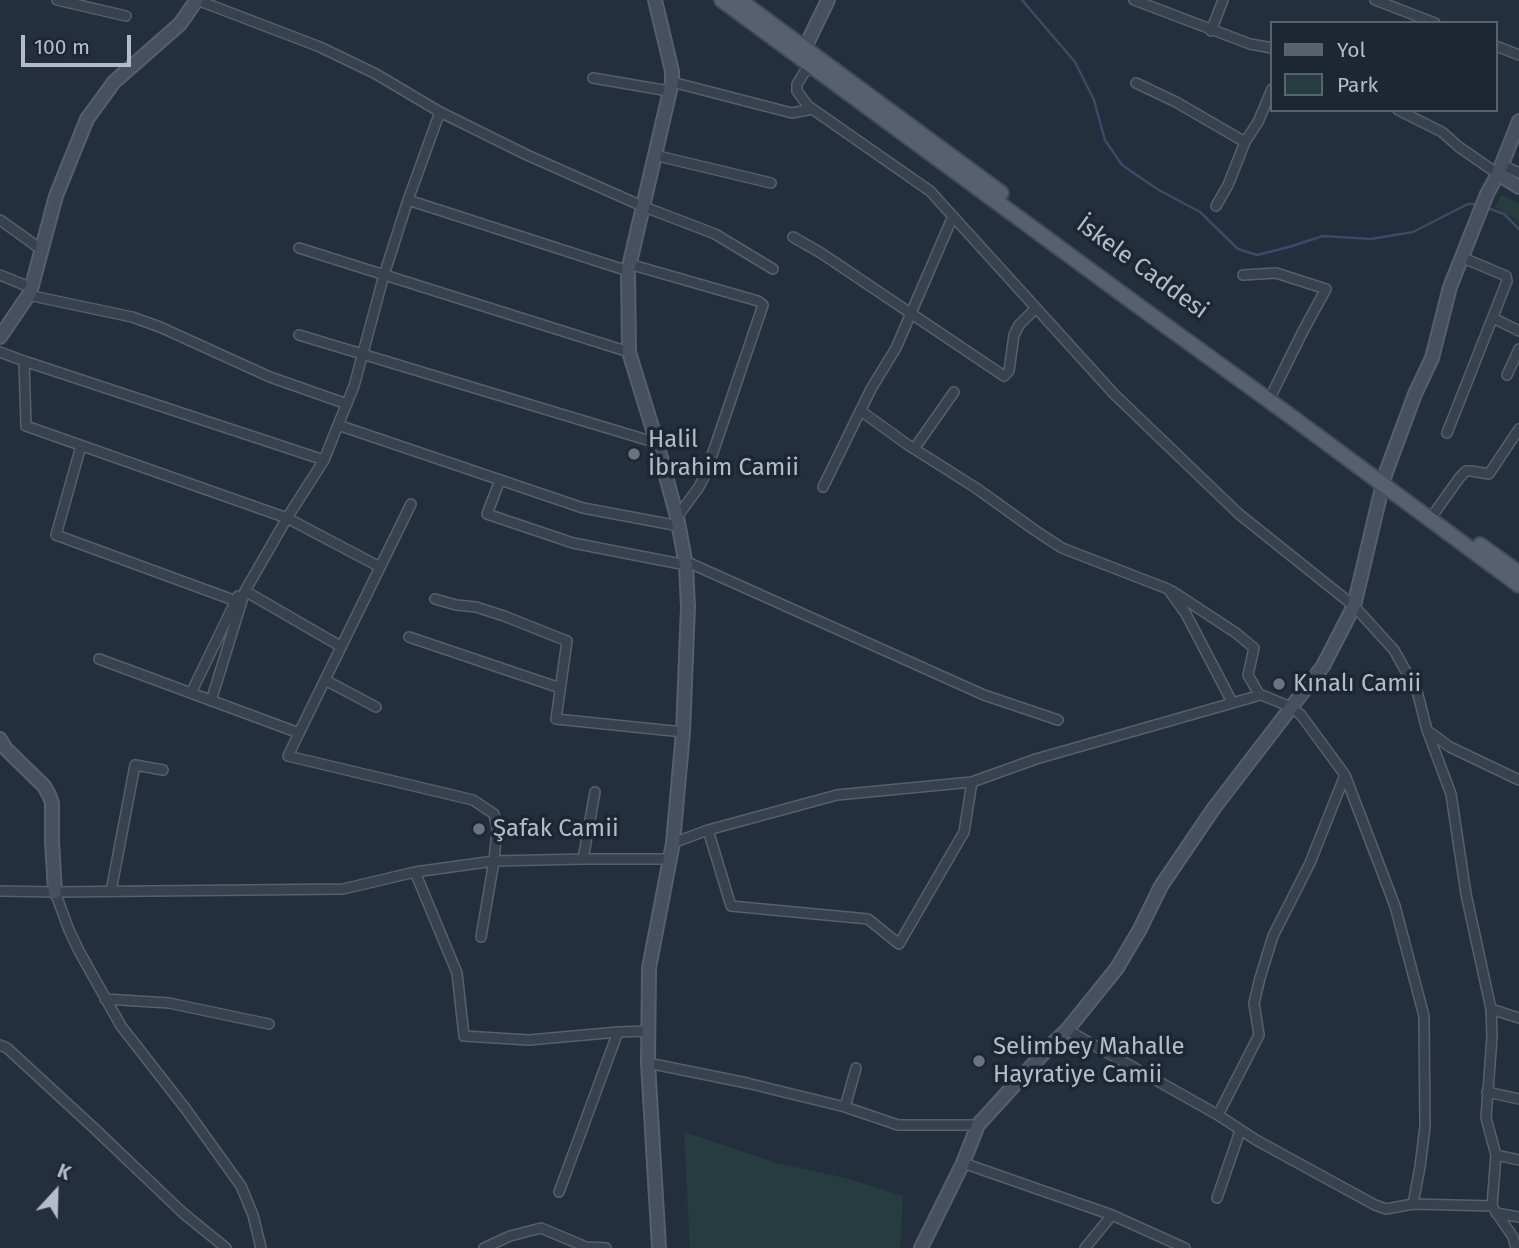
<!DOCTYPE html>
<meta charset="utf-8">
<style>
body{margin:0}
#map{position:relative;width:1519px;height:1248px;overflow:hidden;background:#242f3e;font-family:"Fira Sans",sans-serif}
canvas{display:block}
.legend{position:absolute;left:1270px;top:21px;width:228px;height:91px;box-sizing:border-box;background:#1d2633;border:2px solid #59626f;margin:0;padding:9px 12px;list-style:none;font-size:21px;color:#b4bcc9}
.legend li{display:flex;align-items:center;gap:14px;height:35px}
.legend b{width:35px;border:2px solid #59626f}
.north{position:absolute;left:21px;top:1157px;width:70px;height:70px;-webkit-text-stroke:5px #1d2633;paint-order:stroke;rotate:22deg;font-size:19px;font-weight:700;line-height:28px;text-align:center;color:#b4bcc9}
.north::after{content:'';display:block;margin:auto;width:24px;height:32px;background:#b4bcc9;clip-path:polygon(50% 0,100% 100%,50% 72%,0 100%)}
.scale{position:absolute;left:21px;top:35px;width:110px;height:32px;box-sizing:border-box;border:4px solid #b4bcc9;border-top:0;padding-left:9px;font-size:21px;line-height:24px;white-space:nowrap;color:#b4bcc9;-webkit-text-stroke:5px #1d2633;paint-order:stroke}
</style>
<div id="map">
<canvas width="1519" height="1248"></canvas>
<ul class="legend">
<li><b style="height:9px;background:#56606e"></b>Yol</li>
<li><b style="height:19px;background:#263c3f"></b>Park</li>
</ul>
<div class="north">K</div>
<div class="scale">100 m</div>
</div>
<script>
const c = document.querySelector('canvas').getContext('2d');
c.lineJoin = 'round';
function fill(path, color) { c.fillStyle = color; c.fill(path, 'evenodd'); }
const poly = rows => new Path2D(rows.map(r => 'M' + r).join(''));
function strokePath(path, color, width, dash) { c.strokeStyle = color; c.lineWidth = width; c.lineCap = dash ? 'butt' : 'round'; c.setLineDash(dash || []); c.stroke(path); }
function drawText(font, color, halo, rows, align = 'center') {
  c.font = font + ' "Fira Sans",sans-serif'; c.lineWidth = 7; c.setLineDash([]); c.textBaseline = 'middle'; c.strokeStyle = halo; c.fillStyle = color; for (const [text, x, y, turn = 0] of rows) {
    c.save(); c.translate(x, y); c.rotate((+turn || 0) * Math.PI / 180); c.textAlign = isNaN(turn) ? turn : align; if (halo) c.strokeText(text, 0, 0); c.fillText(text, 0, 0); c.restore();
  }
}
const green = poly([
 [1504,195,1519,204,1519,225,1515,219,1495,207,1500,197],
 [684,1132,776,1163,850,1179,903,1196,900,1248,690,1248]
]);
const stream = poly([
 [1022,0,1075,62,1094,100,1105,140,1122,165,1157,189,1200,212,1238,249,1257,255,1289,247,1323,236,1371,239,1413,232,1468,204,1478,204],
 [1488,208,1504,214,1519,229]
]);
const street = poly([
 [57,0,126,16],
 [197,0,320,47,376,74,440,112,527,155,642,206,715,234,773,269],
 [1134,0,1250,44,1272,48],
 [1375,0,1435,23],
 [1211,31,1223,0],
 [1496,46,1519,55],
 [809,65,797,84,797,91,808,106,930,191,1114,394,1239,514,1354,606,1394,650,1417,691,1427,730,1451,794,1466,894,1491,1009,1492,1037,1486,1118,1496,1155,1492,1206],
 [593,78,669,91],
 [672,82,792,113,813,109],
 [1136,83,1176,102,1245,142,1258,122,1272,89],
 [1398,110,1442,132,1459,147,1498,174],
 [440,112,408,200,384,275,354,386,338,425,583,508,679,526],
 [654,155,771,183],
 [1502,165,1519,173],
 [408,200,628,271],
 [1216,206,1228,185,1245,142],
 [0,220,42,250],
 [793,237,821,253,1004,376,1009,371,1014,335,1019,325,1035,309],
 [299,248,629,352],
 [629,264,758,301,763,305,706,473,699,487,677,517],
 [0,275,32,288],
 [1243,275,1276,273,1326,289,1303,331,1269,400],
 [28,295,132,317,160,327,270,377,347,404],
 [1493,318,1519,331],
 [299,335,657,443],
 [0,352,24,361,324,460],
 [24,361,26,426,287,518,380,567],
 [1507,375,1519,349],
 [861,411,908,445,976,488,1036,531,1062,548,1168,589,1186,614,1232,702],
 [1447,433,1507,281,1506,276,1461,257],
 [81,446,56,535,236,601],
 [914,449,954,392],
 [500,480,487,514,573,543,686,565],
 [823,487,871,389,896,348,953,216],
 [1435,512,1460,477,1466,471,1471,471,1489,474,1519,429],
 [685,561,984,695,1058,720],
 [245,591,340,646],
 [1172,591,1236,633,1254,648,1248,675,1259,694],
 [435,599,456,605,476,607,504,616,567,641,556,719,683,732],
 [409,637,560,688],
 [99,659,299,733,288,756,473,800,494,814,497,828,494,861,481,937],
 [325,680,376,707],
 [191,693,238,596],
 [211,701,245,591,287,518,324,460,338,425],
 [1428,731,1450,747,1519,780],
 [299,733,411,504],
 [708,830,731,906,868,919,899,944,964,832,972,782],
 [673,843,708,830,837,795,972,782,1036,759,1257,696,1259,694,1291,707,1301,715,1345,775,1395,906,1424,1016,1425,1127,1420,1167,1413,1204],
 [583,859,595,792],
 [415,872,457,973,464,1036,529,1040,618,1032,649,1031],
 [0,891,55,892,343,889,415,872,494,861,583,859,670,859],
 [111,891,135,765,163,770],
 [55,892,69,930,79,951,121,1026,185,1108,241,1186,253,1215,261,1248],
 [105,999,169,1003,269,1024],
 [1491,1009,1519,1018],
 [1067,1030,1218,1115,1256,1140,1375,1205,1386,1209,1413,1204,1492,1206,1513,1237,1516,1248],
 [0,1045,7,1048,96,1130,183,1213,226,1248],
 [648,1063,747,1083,845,1107,898,1125,978,1125],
 [1487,1092,1519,1099],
 [845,1107,856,1068],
 [1218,1115,1259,1035,1254,1003,1260,978,1273,936,1310,863,1345,775],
 [1496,1155,1519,1160],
 [963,1163,1112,1215,1185,1248],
 [559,1192,618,1032],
 [1217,1198,1240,1131],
 [1496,1213,1519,1217],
 [484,1248,510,1236,541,1228,586,1247,606,1248],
 [1085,1248,1112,1215]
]);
const secondary = poly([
 [655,0,672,71,672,82,628,271,629,352,657,443,677,517,686,565,688,607,683,732,673,843,649,968,648,1063,659,1248],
 [801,56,828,0],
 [1498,174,1519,187],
 [0,337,30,293,56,196,87,119,114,82,180,24,196,1],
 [0,739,6,749,44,786,49,795,52,803,52,841,55,892],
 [921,1248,963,1163,978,1125,1050,1046,1067,1030,1117,968,1140,929,1161,886,1214,808,1323,666,1354,606,1385,475,1415,394,1432,358,1450,287,1487,194,1498,174,1519,121]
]);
const primary = poly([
 [722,0,1133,302,1285,412,1519,585],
 [739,0,1001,193],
 [1480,545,1519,573]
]);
const markers = [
 [634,454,7,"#6b7280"],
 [1279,684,7,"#6b7280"],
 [479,829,7,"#6b7280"],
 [979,1061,7,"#6b7280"]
];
const streetNames = [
 ["İskele Caddesi",1142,268,36]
];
const poiNames = [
 ["Halil",648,440],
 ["İbrahim Camii",648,468],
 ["Kınalı Camii",1293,684],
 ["Şafak Camii",493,829],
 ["Selimbey Mahalle",993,1047],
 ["Hayratiye Camii",993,1075]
];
fill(green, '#263c3f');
strokePath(stream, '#394c67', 2.5);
strokePath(street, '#565f6c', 12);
strokePath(secondary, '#565f6c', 16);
strokePath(primary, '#414a57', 18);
strokePath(street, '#38414e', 9);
strokePath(secondary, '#465061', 12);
strokePath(primary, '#56606e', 14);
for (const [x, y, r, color] of markers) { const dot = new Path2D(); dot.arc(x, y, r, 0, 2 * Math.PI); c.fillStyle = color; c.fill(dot); strokePath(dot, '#1d2633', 2.5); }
drawText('24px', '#b4bcc9', '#1d2633', streetNames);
drawText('24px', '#b4bcc9', '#1d2633', poiNames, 'left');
</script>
